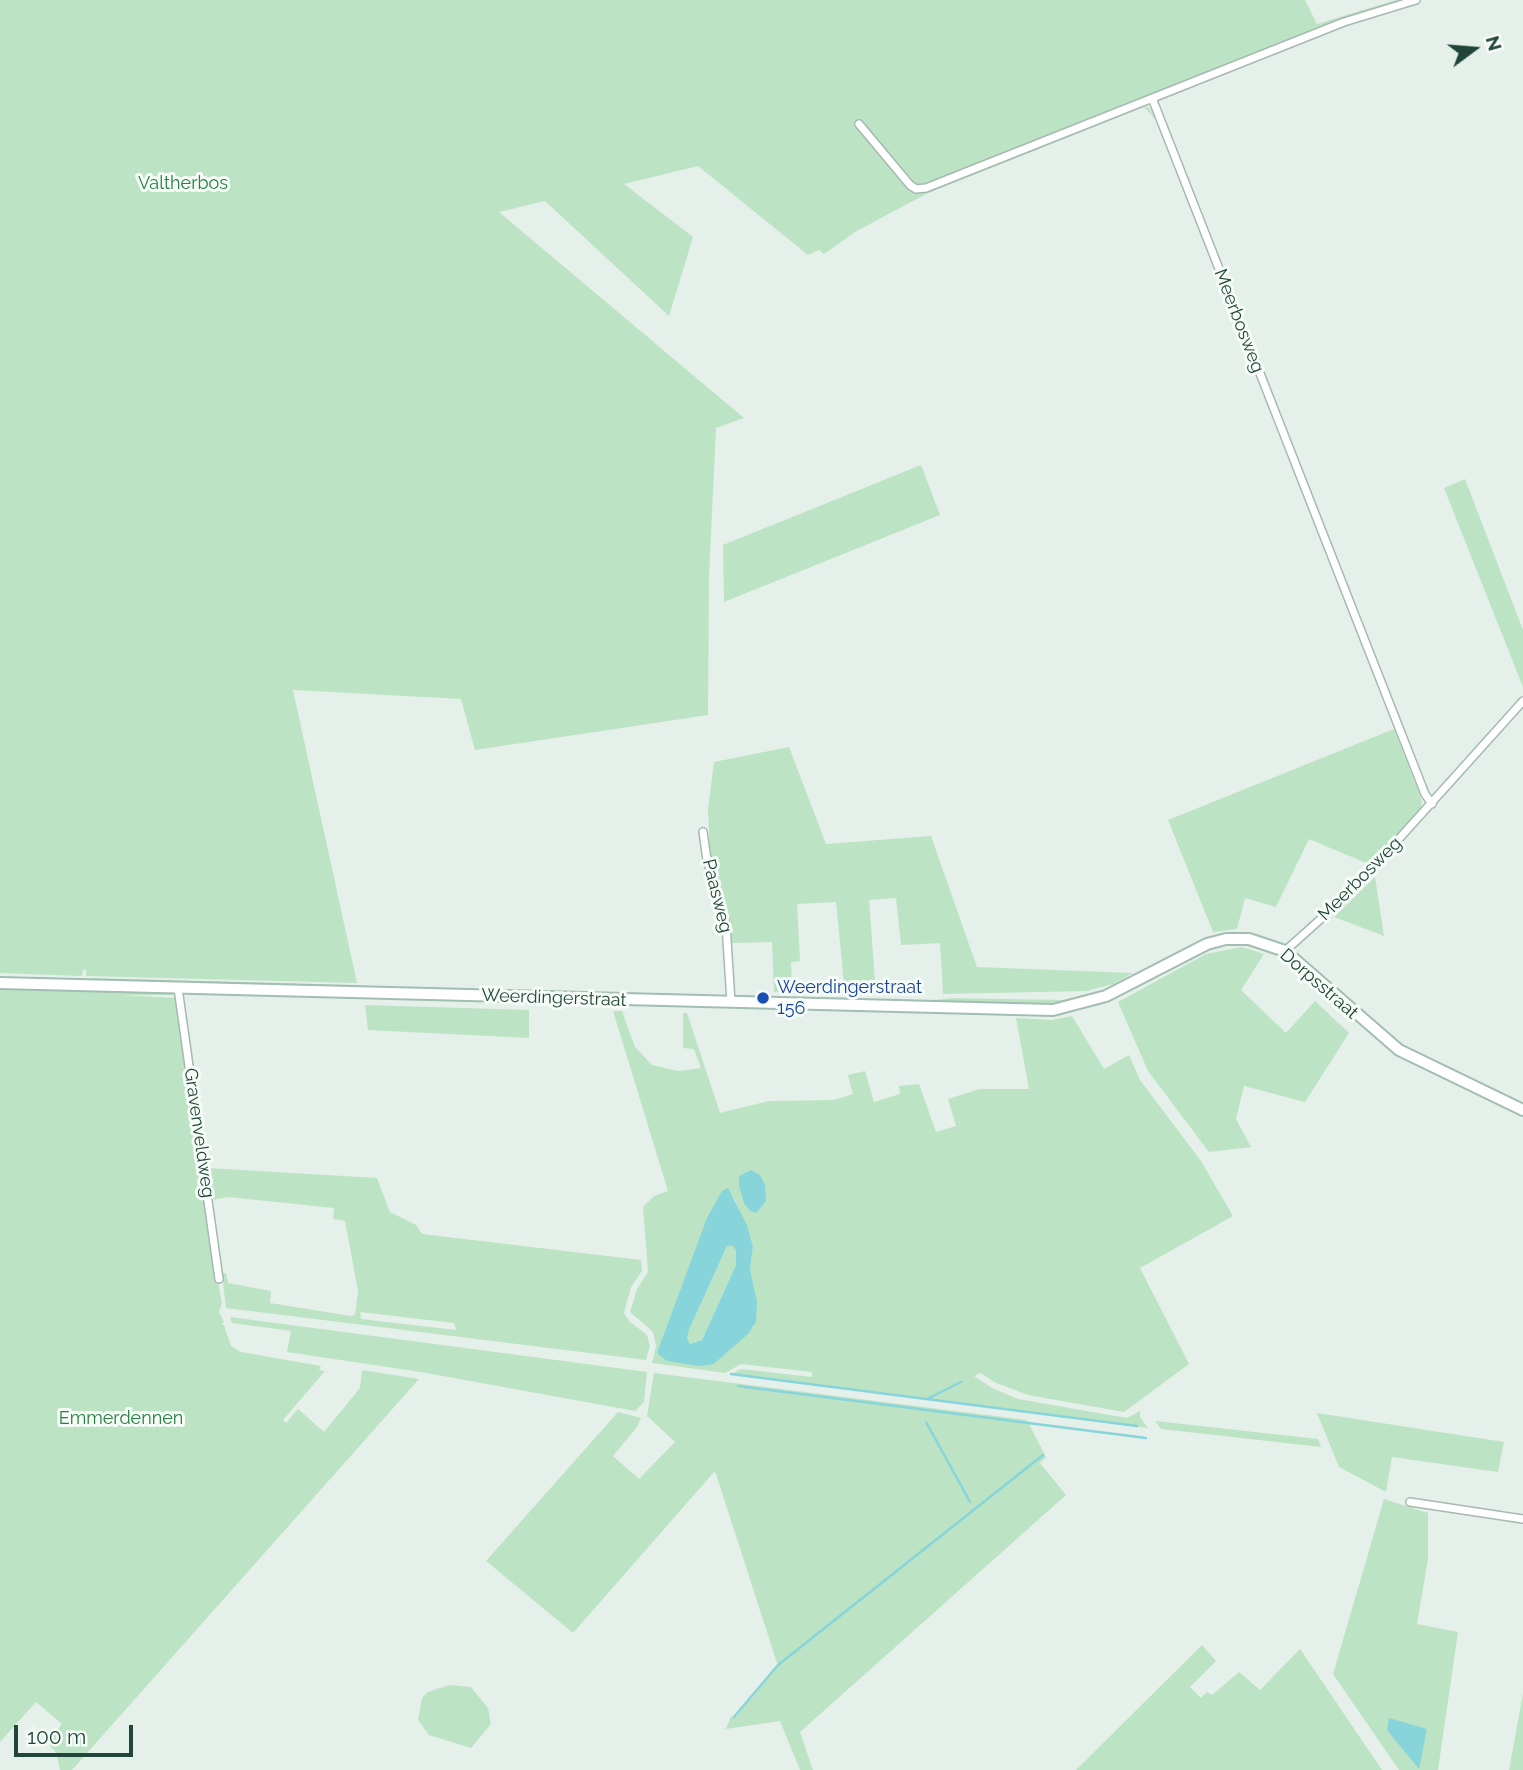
<!DOCTYPE html>
<style>
body{margin:0}
#map{position:relative;width:1523px;height:1770px;overflow:hidden;background:#e5f0ea;font-family:Raleway,sans-serif}
canvas{display:block}
.north{position:absolute;left:1439px;top:14px;width:70px;height:70px;-webkit-text-stroke:5px #f6fbf8;paint-order:stroke;rotate:74deg;font-size:19px;font-weight:700;line-height:28px;text-align:center;color:#214538}
.north::after{content:'';display:block;margin:auto;width:24px;height:32px;background:#214538;clip-path:polygon(50% 0,100% 100%,50% 72%,0 100%)}
.scale{position:absolute;left:14px;top:1725px;width:119px;height:32px;box-sizing:border-box;border:4px solid #214538;border-top:0;padding-left:9px;font-size:21px;line-height:24px;white-space:nowrap;color:#214538;-webkit-text-stroke:5px #f6fbf8;paint-order:stroke}
</style>
<div id="map">
<canvas width="1523" height="1770"></canvas>
<div class="north">N</div>
<div class="scale">100 m</div>
</div>
<script>
const c = document.querySelector('canvas').getContext('2d');
c.lineJoin = 'round';
function fill(path, color) { c.fillStyle = color; c.fill(path, 'evenodd'); }
const poly = rows => new Path2D(rows.map(r => 'M' + r).join(''));
function strokePath(path, color, width, dash) { c.strokeStyle = color; c.lineWidth = width; c.lineCap = dash ? 'butt' : 'round'; c.setLineDash(dash || []); c.stroke(path); }
function drawText(font, color, halo, rows, align = 'center') {
  c.font = font + ' Raleway,sans-serif'; c.lineWidth = 6; c.setLineDash([]); c.textBaseline = 'middle'; c.strokeStyle = halo; c.fillStyle = color; for (const [text, x, y, turn = 0] of rows) {
    c.save(); c.translate(x, y); c.rotate((+turn || 0) * Math.PI / 180); c.textAlign = isNaN(turn) ? turn : align; if (halo) c.strokeText(text, 0, 0); c.fillText(text, 0, 0); c.restore();
  }
}
const green = poly([
 [0,0,1305,0,1317,24,1396,0,1408,0,914,191,916,194,1139,105,1149,108,1158,122,1144,107,926,194,855,232,824,254,819,250,808,255,698,166,624,184,693,237,669,316,545,201,499,212,744,418,716,428,709,576,708,715,475,750,461,699,293,690,357,983,86,976,86,970,83,970,82,976,0,973],
 [921,465,940,515,724,602,723,545],
 [1465,479,1523,630,1523,687,1444,488],
 [1394,729,1422,801,1420,810,1371,865,1309,839,1276,907,1245,898,1237,929,1213,932,1168,820],
 [789,747,826,844,931,836,977,967,1133,973,1113,984,1086,991,943,994,940,943,901,945,896,898,869,900,876,995,845,994,836,902,797,904,800,961,791,962,792,992,774,992,772,942,732,943,727,908,710,856,708,809,714,762],
 [1375,877,1384,936,1334,917],
 [1242,947,1264,954,1241,990,1286,1033,1315,1001,1349,1033,1305,1102,1244,1086,1236,1119,1251,1147,1209,1152,1148,1071,1118,1002,1206,954],
 [89,978,353,985,352,989,95,982],
 [0,987,172,992,172,995,121,995,177,998,211,1246,222,1303,219,1312,224,1322,221,1324,224,1325,231,1346,241,1352,321,1366,319,1370,325,1371,283,1420,286,1423,298,1409,324,1432,360,1388,362,1370,419,1379,72,1770,60,1770,56,1752,50,1746,51,1739,62,1724,36,1702,0,1742],
 [952,998,1064,1000,1071,1001,1031,1005,916,1002],
 [365,1005,529,1010,529,1038,368,1030],
 [613,1011,622,1011,635,1047,652,1065,678,1071,701,1068,694,1049,683,1048,683,1013,687,1013,720,1113,769,1101,834,1100,853,1094,848,1075,865,1071,874,1102,900,1094,899,1086,919,1084,936,1132,956,1126,948,1099,980,1089,1029,1089,1016,1018,1052,1020,1072,1016,1104,1069,1129,1055,1140,1080,1201,1161,1233,1216,1140,1268,1189,1364,1124,1412,1028,1395,994,1382,981,1373,974,1376,992,1388,1018,1399,1127,1418,1140,1411,1140,1417,1148,1428,731,1374,741,1369,812,1377,812,1372,741,1364,725,1373,652,1363,656,1346,653,1332,630,1312,637,1289,648,1272,643,1207,654,1196,668,1191],
 [734,1198,753,1247,750,1270,754,1327,714,1364,658,1350],
 [207,1168,377,1178,390,1212,416,1225,422,1234,641,1260,642,1271,631,1287,624,1313,629,1321,647,1335,650,1346,646,1360,226,1308,222,1273,226,1273,228,1283,271,1291,270,1303,351,1316,355,1315,358,1291,345,1221,333,1219,334,1208,228,1197,212,1200],
 [360,1312,454,1323,456,1330,361,1319],
 [727,1246,733,1246,736,1251,736,1265,702,1340,690,1344,687,1338,689,1330],
 [230,1317,647,1372,644,1402,635,1411,421,1372,287,1352,291,1331,232,1323],
 [654,1373,1027,1420,1046,1457,1040,1463,1066,1495,800,1732,813,1770,800,1770,780,1721,726,1729,731,1716,735,1718,778,1666,715,1471,573,1633,486,1561,618,1412,641,1418,637,1427,613,1456,639,1479,675,1442,647,1416],
 [1317,1413,1504,1442,1498,1472,1392,1457,1386,1492,1339,1467],
 [1155,1421,1318,1439,1321,1447,1161,1429],
 [1384,1499,1428,1513,1428,1559,1417,1624,1458,1632,1438,1770,1399,1770,1333,1674],
 [1202,1645,1216,1661,1190,1687,1201,1698,1207,1692,1212,1695,1239,1672,1260,1690,1300,1649,1382,1770,1076,1770],
 [449,1685,471,1687,488,1708,491,1724,471,1748,429,1735,418,1720,422,1698,428,1692],
 [1523,1694,1523,1770,1509,1770,1515,1737]
]);
const water = poly([
 [751,1170,760,1175,765,1185,766,1201,756,1213,750,1211,744,1203,739,1186,739,1176],
 [728,1188,747,1225,753,1247,750,1270,757,1302,756,1322,749,1333,714,1364,699,1366,667,1361,658,1354,658,1350,707,1218,722,1191],
 [727,1246,733,1246,736,1251,736,1265,702,1340,690,1344,687,1338,689,1330],
 [1389,1718,1427,1729,1419,1769,1387,1730]
]);
const stream = poly([
 [731,1374,1137,1426],
 [738,1386,1146,1438],
 [929,1398,961,1382],
 [926,1422,970,1502],
 [734,1717,778,1665,1043,1455]
]);
const street = poly([
 [1152,98,1425,794,1432,804],
 [859,124,910,185,916,189,926,188,1344,22,1416,0],
 [703,832,707,860,726,925,731,1002],
 [1285,951,1352,891,1523,701],
 [178,988,219,1279],
 [1410,1502,1523,1519]
]);
const secondary = poly([
 [0,983,1053,1010,1106,996,1207,944,1226,939,1249,939,1285,951,1399,1050,1523,1110]
]);
const markers = [
 [763,998,7,"#1a4fb4"]
];
const parkNames = [
 ["Valtherbos",183,184],
 ["Emmerdennen",121,1419]
];
const streetNames = [
 ["Meerbosweg",1239,321,69],
 ["Meerbosweg",1360,879,-45],
 ["Paasweg",717,896,76],
 ["Dorpsstraat",1319,984,41],
 ["Weerdingerstraat",554,998,2],
 ["Gravenveldweg",199,1133,82]
];
const transitNames = [
 ["Weerdingerstraat",777,988],
 ["156",777,1009]
];
fill(green, '#bce3c3');
fill(water, '#87d5db');
strokePath(stream, '#87d5db', 2.5);
strokePath(street, '#a6b9b1', 10);
strokePath(secondary, '#a2bdb1', 14);
strokePath(street, '#fff', 7);
strokePath(secondary, '#fff', 10);
for (const [x, y, r, color] of markers) { const dot = new Path2D(); dot.arc(x, y, r, 0, 2 * Math.PI); c.fillStyle = color; c.fill(dot); strokePath(dot, '#f6fbf8', 2.5); }
drawText('18px', '#268141', '#f6fbf8', parkNames);
drawText('18px', '#214538', '#f6fbf8', streetNames);
drawText('18px', '#164399', '#f6fbf8', transitNames, 'left');
</script>
